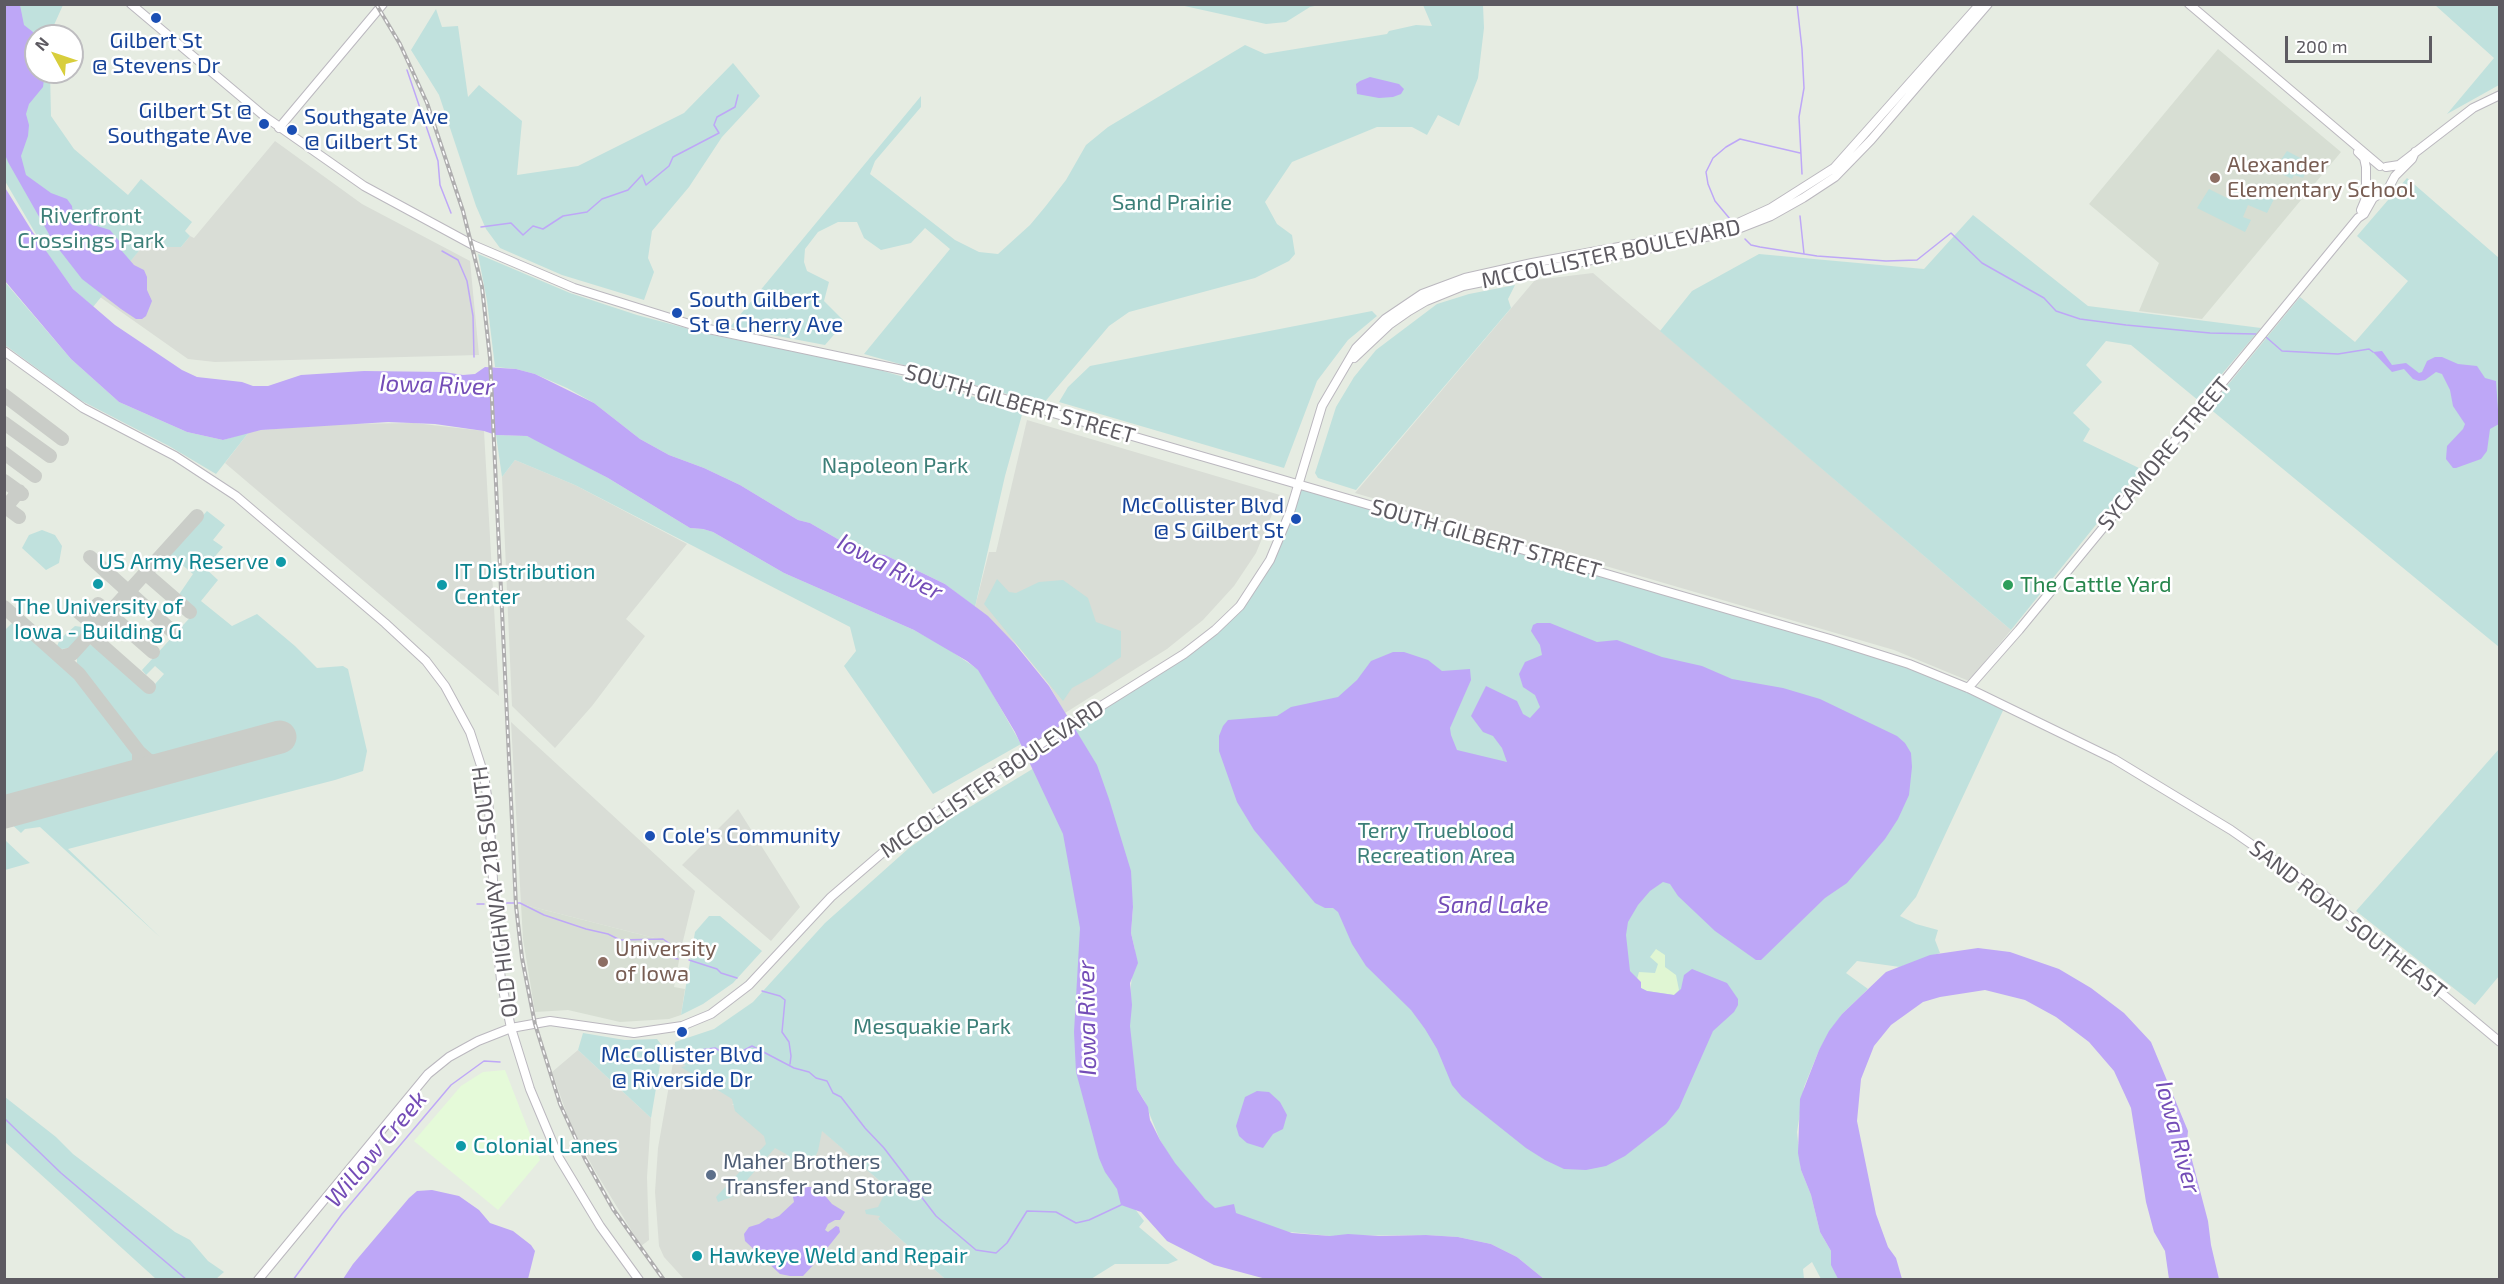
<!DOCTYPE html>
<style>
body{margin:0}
#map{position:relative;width:2504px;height:1284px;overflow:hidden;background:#e6ece2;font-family:"Exo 2",sans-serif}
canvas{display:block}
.frame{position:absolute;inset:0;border:6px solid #5d5a61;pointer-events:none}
.north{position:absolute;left:24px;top:24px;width:60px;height:60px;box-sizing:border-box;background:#fff;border:2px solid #bebdc0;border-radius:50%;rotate:310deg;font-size:16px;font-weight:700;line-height:24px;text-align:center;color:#5d5a61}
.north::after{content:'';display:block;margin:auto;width:21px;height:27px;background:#d8ce3c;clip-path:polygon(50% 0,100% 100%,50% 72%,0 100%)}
.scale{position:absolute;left:2285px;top:36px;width:147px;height:27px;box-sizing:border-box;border:3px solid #5d5a61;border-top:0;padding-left:8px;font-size:18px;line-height:21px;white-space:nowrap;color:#5d5a61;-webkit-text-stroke:4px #fff;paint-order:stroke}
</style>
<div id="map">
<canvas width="2504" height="1284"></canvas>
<div class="frame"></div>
<div class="north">N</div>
<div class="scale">200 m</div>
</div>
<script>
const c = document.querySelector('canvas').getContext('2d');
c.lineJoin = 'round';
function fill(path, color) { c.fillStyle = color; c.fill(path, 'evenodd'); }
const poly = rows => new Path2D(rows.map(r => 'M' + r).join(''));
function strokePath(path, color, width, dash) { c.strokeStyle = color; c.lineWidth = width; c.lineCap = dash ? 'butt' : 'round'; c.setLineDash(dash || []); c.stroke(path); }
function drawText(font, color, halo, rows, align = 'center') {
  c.font = font + ' "Exo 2",sans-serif'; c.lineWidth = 5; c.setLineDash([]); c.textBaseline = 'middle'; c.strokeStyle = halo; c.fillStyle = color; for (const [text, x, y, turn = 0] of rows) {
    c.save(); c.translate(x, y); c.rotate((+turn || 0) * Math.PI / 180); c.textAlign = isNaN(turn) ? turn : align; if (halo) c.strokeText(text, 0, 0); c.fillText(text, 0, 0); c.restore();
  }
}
const commercial = poly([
 [505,1070,540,1160,498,1210,414,1141,461,1086,483,1072]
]);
const industrial = poly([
 [275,141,362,204,470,261,479,355,215,362,188,359,100,297,147,241,181,247,190,236,194,238],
 [1593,273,2011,630,1969,681,1894,650,1355,493,1535,280],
 [1027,420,1280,495,1256,553,1234,586,1203,620,1167,649,1065,713,1049,685,1016,644,975,607,989,552,996,552],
 [414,423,484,431,499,696,225,463,249,432,261,430,341,424],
 [515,460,575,485,687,544,626,619,645,636,592,706,555,748,512,706,502,477],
 [511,722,695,891,682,945,521,904],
 [738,809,800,907,771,941,682,865],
 [578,1050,651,1118,647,1177,649,1240,641,1246,595,1171,571,1126,552,1072],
 [674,1057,737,1100,732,1105,794,1106,897,1196,878,1219,945,1279,684,1279,664,1257,659,1246,655,1192,658,1148]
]);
const education = poly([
 [2218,49,2341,152,2202,319,2139,311,2159,263,2089,204],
 [521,904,682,945,674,987,685,989,681,1015,669,1019,620,1022,568,1010,535,1012,523,939]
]);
const green = poly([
 [4,5,63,5,54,25,59,36,36,36,36,72,50,72,51,116,74,149,128,195,141,179,192,222,185,231,190,236,181,247,165,247,147,241,93,307,73,289,47,253,5,181],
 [1180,5,1319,5,1310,7,1286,22,1266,24],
 [1423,5,1483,5,1484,28,1478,78,1459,126,1438,115,1427,135,1412,127,1377,127,1292,162,1265,202,1277,224,1292,235,1295,254,1289,261,1255,278,1129,312,1109,326,1043,404,864,354,950,249,925,228,911,243,881,250,864,238,857,222,838,222,818,232,805,249,804,262,807,271,829,282,824,301,845,322,825,345,730,327,921,96,921,107,875,161,870,174,955,240,979,252,998,254,1030,225,1045,207,1066,180,1086,145,1108,127,1245,45,1265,54,1387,34,1389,31,1416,25,1432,26],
 [2435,5,2499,5,2499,85,2447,114,2494,58],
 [436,9,442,27,458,26,468,97,479,85,522,121,517,175,578,166,684,113,733,63,760,96,722,137,689,187,652,231,648,258,654,272,644,300,562,275,500,248,486,229,476,206,439,95,411,50],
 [2287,151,2310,163,2303,178,2294,175,2292,179,2274,170],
 [2407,178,2499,258,2499,647,2209,408,2300,297,2355,342,2408,281,2357,236],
 [2234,184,2249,190,2251,188,2274,199,2267,213,2248,205,2243,217,2251,220,2245,232,2197,208,2209,189,2227,198],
 [1973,215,2088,306,2261,328,2199,401,2131,345,2106,341,2086,365,2102,382,2073,413,2090,429,2083,441,2141,469,2011,630,1660,331,1692,291,1759,254,1924,269],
 [478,254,570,293,637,315,708,334,869,367,1023,411,1005,476,975,607,945,584,885,555,876,554,848,545,810,523,798,520,740,485,704,468,669,455,640,439,594,403,567,388,535,374,516,369,495,367,487,301],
 [4,281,71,359,119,402,187,432,223,440,249,432,216,474,169,446,80,400,5,345],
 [1515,285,1508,299,1511,308,1356,490,1318,478,1315,473,1336,407,1354,377,1376,350,1437,304,1469,294],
 [1372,311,1377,316,1348,340,1317,381,1284,468,1059,402,1068,387,1090,366],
 [496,435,527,436,547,445,608,478,690,528,703,529,713,532,784,573,914,630,945,647,979,670,1021,744,933,794,844,666,856,651,850,627,575,485,515,460,502,477],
 [1299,483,1950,678,2007,702,1916,897,1900,916,1916,924,1938,930,1935,940,1940,953,1900,967,1857,961,1846,973,1868,989,1842,1014,1819,1050,1804,1087,1797,1132,1801,1170,1811,1195,1820,1232,1831,1251,1832,1265,1838,1279,1821,1279,1812,1262,1803,1269,1804,1279,1544,1279,1517,1257,1491,1244,1458,1237,1426,1235,1330,1236,1280,1231,1214,1208,1181,1175,1160,1140,1144,1100,1137,1089,1127,1020,1135,950,1131,933,1133,907,1111,807,1085,747,1075,729,1091,719,1087,714,1215,630,1261,577],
 [207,511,225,525,213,540,223,547,205,568,218,580,201,601,232,626,257,614,295,646,317,668,343,666,348,669,367,751,363,771,335,780,68,849,161,938,40,827,25,829,21,833,7,820,290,742,286,725,162,759,156,758,148,754,142,747,77,663,77,655,86,643,93,646,147,693,164,674,155,666,146,675,142,670,196,611,178,596,193,574,174,558,165,568,159,563],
 [42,530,55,535,62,546,59,563,46,570,22,548,29,535],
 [997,579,1009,592,1016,593,1039,582,1063,580,1088,598,1096,622,1121,631,1121,657,1092,677,1072,688,1063,701,984,604],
 [13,622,77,680,132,752,134,761,130,769,5,803,4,631],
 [75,626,82,627,85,633,71,648,61,649,57,646,60,639],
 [2499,749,2499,976,2475,1005,2356,911],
 [1039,765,1067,832,1123,1193,1144,1221,1139,1227,1178,1260,1168,1264,1115,1264,1091,1279,945,1279,878,1219,880,1216,866,1214,865,1210,878,1207,885,1193,881,1182,822,1131,818,1151,811,1165,805,1170,798,1166,786,1154,775,1148,732,1197,718,1202,716,1197,766,1144,764,1136,735,1111,732,1099,681,1067,686,1066,674,1057,675,1042,714,1029,753,1002,825,923,909,848,950,819],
 [5,840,24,858,30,863,5,870],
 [709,916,720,916,762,951,733,983,703,1004,681,1015,695,932],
 [583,1033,625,1040,657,1039,663,1047,651,1118,578,1050],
 [5,1097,56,1137,73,1154,175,1232,190,1240,208,1261,224,1272,216,1279,156,1279,5,1142]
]);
const sand = poly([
 [1656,949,1665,955,1665,967,1676,975,1679,990,1674,995,1647,991,1641,988,1637,979,1639,972,1655,973,1658,964,1650,957]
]);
const water = poly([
 [5,4,20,5,24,25,33,32,36,39,36,72,43,72,44,79,43,87,29,104,26,114,29,125,28,136,21,156,26,175,51,193,67,199,72,206,73,215,77,220,110,230,119,241,121,250,134,265,144,270,147,277,147,290,152,301,146,316,142,319,136,319,121,309,82,279,54,243,8,162,4,152],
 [1370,77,1399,84,1404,89,1401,94,1393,97,1379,98,1357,94,1356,84,1360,81],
 [4,186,32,231,73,289,115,325,182,370,197,377,242,382,253,386,268,386,301,375,364,371,444,372,463,375,475,374,485,367,516,369,535,374,594,403,640,439,669,455,704,468,740,485,798,520,810,523,848,545,876,554,885,555,945,584,988,616,1015,644,1049,686,1097,765,1109,799,1131,871,1133,907,1131,933,1138,963,1130,983,1132,1005,1130,1026,1137,1089,1148,1107,1150,1120,1160,1140,1175,1163,1205,1199,1215,1208,1234,1204,1236,1213,1292,1233,1330,1236,1348,1234,1379,1236,1426,1235,1458,1237,1491,1244,1517,1257,1544,1279,1266,1279,1214,1265,1167,1241,1141,1212,1121,1205,1117,1189,1105,1172,1099,1158,1076,1072,1074,1032,1080,928,1063,834,1015,732,978,670,967,661,914,630,784,573,713,532,703,529,690,528,608,478,527,436,496,435,484,431,435,424,388,422,261,430,223,440,187,432,119,402,71,359,5,281],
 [2382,351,2392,365,2406,363,2419,373,2422,372,2427,361,2435,357,2442,357,2458,364,2477,366,2485,378,2496,381,2499,424,2490,429,2487,451,2481,459,2456,468,2453,468,2446,459,2447,446,2463,429,2465,424,2453,406,2450,390,2442,374,2436,372,2425,380,2419,381,2413,379,2404,369,2392,372,2373,352],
 [1537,623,1550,623,1597,642,1617,640,1662,657,1702,666,1732,679,1783,688,1820,699,1897,736,1905,743,1911,753,1912,767,1909,795,1898,819,1885,839,1847,883,1825,898,1761,960,1756,960,1715,931,1678,896,1670,884,1663,882,1650,891,1638,905,1628,922,1626,935,1630,971,1641,982,1641,988,1647,991,1674,995,1681,989,1684,975,1692,969,1727,983,1738,999,1738,1005,1734,1012,1713,1031,1679,1108,1666,1124,1625,1156,1606,1166,1586,1170,1564,1169,1545,1160,1526,1148,1462,1097,1452,1085,1437,1049,1425,1029,1411,1010,1366,966,1352,944,1338,912,1333,908,1325,908,1315,903,1254,830,1237,802,1219,751,1219,736,1223,726,1228,720,1277,716,1291,707,1338,697,1357,680,1371,661,1393,652,1404,652,1428,660,1442,671,1470,669,1471,680,1450,728,1451,735,1457,750,1507,762,1502,748,1493,736,1483,732,1471,716,1486,686,1517,701,1523,714,1530,718,1540,707,1535,695,1523,687,1519,674,1525,662,1542,655,1540,645,1531,631,1533,625],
 [1978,948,2010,952,2059,969,2091,988,2124,1013,2151,1042,2188,1131,2187,1141,2208,1221,2211,1245,2219,1279,2169,1279,2165,1251,2154,1232,2146,1202,2131,1108,2114,1071,2089,1042,2056,1017,2025,1000,1985,990,1940,997,1923,1002,1891,1025,1874,1046,1861,1079,1857,1121,1876,1214,1888,1247,1896,1258,1902,1279,1838,1279,1831,1265,1831,1251,1820,1232,1811,1195,1801,1170,1798,1153,1800,1099,1819,1050,1829,1031,1842,1014,1886,972,1930,955],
 [1257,1091,1269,1092,1280,1102,1287,1115,1283,1129,1273,1134,1263,1148,1247,1143,1239,1136,1236,1126,1245,1097],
 [803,1187,812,1187,822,1192,832,1204,845,1212,840,1220,835,1220,828,1224,825,1230,828,1232,836,1226,839,1227,840,1232,816,1262,803,1276,790,1276,780,1274,745,1241,744,1234,749,1227,759,1224,768,1218,772,1219,779,1216,794,1202,793,1197,795,1192],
 [432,1190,459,1196,479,1210,490,1223,513,1231,531,1245,535,1251,528,1279,343,1279,353,1264,409,1198,417,1191]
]);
const stream = poly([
 [1797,4,1802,49,1804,88,1799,117,1802,174],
 [407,70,438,161,440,185,451,213],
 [1800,216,1804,254],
 [1730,219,1715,201,1708,184,1706,172,1713,158,1726,147,1740,139,1800,153],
 [481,227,511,223,523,235,533,226,543,229,563,216,587,212,602,199,628,190,642,175,646,185,669,166,673,157,719,133,714,125,717,117,735,107,738,95],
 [1745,239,1751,245,1760,247,1817,256,1886,261,1917,260,1951,233,1982,263,2044,298,2056,311,2080,319,2126,325,2210,333,2256,334],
 [442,251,458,260,467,281,473,316,474,357],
 [2266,337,2282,351,2338,354,2369,349,2373,352],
 [503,903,520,903,544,915,586,929,608,934,620,940,663,939,670,944,673,958,678,959],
 [477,904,484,904],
 [689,960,717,969,721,973,737,978],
 [762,991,780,996,785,1000,782,1032,789,1042,791,1056,790,1064],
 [686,1052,715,1048,731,1057,752,1046,794,1068,809,1072,816,1078,827,1081,833,1093,841,1097,865,1128,884,1148,936,1216,976,1250,996,1253,1007,1243,1027,1211,1056,1212,1076,1223,1089,1220,1121,1205],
 [4,1118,61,1173,187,1280],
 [293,1280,342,1214,451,1085,484,1061,500,1062]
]);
const taxiway = poly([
 [4,395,62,439],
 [4,423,50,456],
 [4,453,35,476],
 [4,481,22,494],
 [4,506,19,517],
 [6,507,19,491],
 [90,557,172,631],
 [145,573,190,612],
 [98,604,153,652],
 [4,607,79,674,139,752,148,760,160,765,169,765,218,753],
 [75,609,96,627],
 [89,634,149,687],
 [60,657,72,654,197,516],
 [82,790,132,775,139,766,139,752]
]);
const runway = poly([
 [4,812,280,737]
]);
const secondary = poly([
 [131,4,264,116,364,186,473,245,574,288,699,327,912,372,1830,639,1909,664,1968,688,2114,759,2231,830,2324,895,2500,1042],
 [2189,4,2380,166],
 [279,128,383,4],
 [2358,152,2364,158,2366,167,2366,198,2361,210],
 [2386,167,2399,165,2473,108,2500,95],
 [4,351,83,408,175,456,236,496,385,623,426,661,445,686,470,732,484,775,489,810,496,932,501,980,511,1028,530,1089,559,1158,600,1226,639,1280],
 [1354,358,1389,325,1409,311,1426,301,1463,286,1730,232,1771,216,1803,198,1835,177,1871,140,1988,4],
 [1968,688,2019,630,2358,218,2364,214,2373,198,2388,189,2395,176,2412,159,2415,152],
 [258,1280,428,1074,449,1057,478,1041,511,1028,550,1021,634,1033,682,1026,711,1014,749,985,831,897,895,842,964,792,1184,654,1215,630,1240,606,1270,560,1290,512,1322,406,1356,348,1385,319,1422,294,1465,278,1532,263,1706,231,1738,223,1771,208,1834,168,1980,4]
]);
const rail = poly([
 [376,4,400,44,427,103,463,211,482,287,490,358,516,906,522,958,535,1024,560,1104,585,1159,613,1209,664,1280]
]);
const markers = [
 [156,18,6,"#1a4fb4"],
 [264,124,6,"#1a4fb4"],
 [292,130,6,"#1a4fb4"],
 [2215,178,6,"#8d6e63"],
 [677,313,6,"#1a4fb4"],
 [1296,519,6,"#1a4fb4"],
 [281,562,6,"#0f9aa8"],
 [98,584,6,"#0f9aa8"],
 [442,585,6,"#0f9aa8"],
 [2008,585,6,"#2e9e5b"],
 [650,836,6,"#1a4fb4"],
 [603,962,6,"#8d6e63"],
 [682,1032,6,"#1a4fb4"],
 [461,1146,6,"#0f9aa8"],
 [711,1175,6,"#5c6f8a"],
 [697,1256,6,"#0f9aa8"]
];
const transitNames = [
 ["Gilbert St",156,41,"center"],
 ["@ Stevens Dr",156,66,"center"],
 ["Gilbert St @",252,111,"right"],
 ["Southgate Ave",252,136,"right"],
 ["Southgate Ave",304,117],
 ["@ Gilbert St",304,142],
 ["South Gilbert",689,300],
 ["St @ Cherry Ave",689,325],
 ["McCollister Blvd",1284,506,"right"],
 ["@ S Gilbert St",1284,531,"right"],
 ["Cole's Community",662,836],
 ["McCollister Blvd",682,1055,"center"],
 ["@ Riverside Dr",682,1080,"center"]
];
const educationNames = [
 ["Alexander",2227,165],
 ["Elementary School",2227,190],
 ["University",615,949],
 ["of Iowa",615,974]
];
const parkNames = [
 ["Sand Prairie",1172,203],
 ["Riverfront",91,216],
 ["Crossings Park",91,241],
 ["Napoleon Park",895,466],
 ["Terry Trueblood",1436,831],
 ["Recreation Area",1436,856],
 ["Mesquakie Park",932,1027]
];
const streetNames = [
 ["MCCOLLISTER BOULEVARD",1611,254,-12],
 ["SOUTH GILBERT STREET",1020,404,16],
 ["SYCAMORE STREET",2164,454,-50],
 ["SOUTH GILBERT STREET",1486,539,16],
 ["MCCOLLISTER BOULEVARD",992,779,-34],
 ["OLD HIGHWAY 218 SOUTH",495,892,-97],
 ["SAND ROAD SOUTHEAST",2348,920,38]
];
const cultureNames = [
 ["US Army Reserve",269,562,"right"],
 ["IT Distribution",454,572],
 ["Center",454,597],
 ["The University of",98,607,"center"],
 ["Iowa - Building G",98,632,"center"],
 ["Colonial Lanes",473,1146],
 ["Hawkeye Weld and Repair",709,1256]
];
const leisureNames = [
 ["The Cattle Yard",2020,585]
];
const serviceNames = [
 ["Maher Brothers",723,1162],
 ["Transfer and Storage",723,1187]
];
const waterNames = [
 ["Iowa River",437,385,2],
 ["Iowa River",890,567,28],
 ["Sand Lake",1493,905],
 ["Iowa River",1087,1018,-91],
 ["Iowa River",2178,1137,75],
 ["Willow Creek",376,1149,-50]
];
fill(commercial, '#e5fad9');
fill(industrial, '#d9ddd6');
fill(education, '#d7ded3');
fill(green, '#c0e1dd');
fill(sand, '#e0f6d3');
fill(water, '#bea7f7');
strokePath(stream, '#bea7f7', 1.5);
strokePath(taxiway, '#cacdc8', 14);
strokePath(runway, '#cacdc8', 33);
strokePath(secondary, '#bbb8bf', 10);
strokePath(secondary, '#fff', 8);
strokePath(rail, '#afaeaf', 4);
strokePath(rail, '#fff', 1.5, [4.5]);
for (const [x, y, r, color] of markers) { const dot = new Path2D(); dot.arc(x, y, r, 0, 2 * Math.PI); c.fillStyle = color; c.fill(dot); strokePath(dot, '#fff', 2); }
drawText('22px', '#164399', '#fff', transitNames, 'left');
drawText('22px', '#785e54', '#fff', educationNames, 'left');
drawText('22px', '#3c7f78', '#fff', parkNames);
drawText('22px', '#5d5a61', '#fff', streetNames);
drawText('22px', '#0d838f', '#fff', cultureNames, 'left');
drawText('22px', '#27864d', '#fff', leisureNames, 'left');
drawText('22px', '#4e5e75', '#fff', serviceNames, 'left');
drawText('italic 24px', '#744db7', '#fff', waterNames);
</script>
